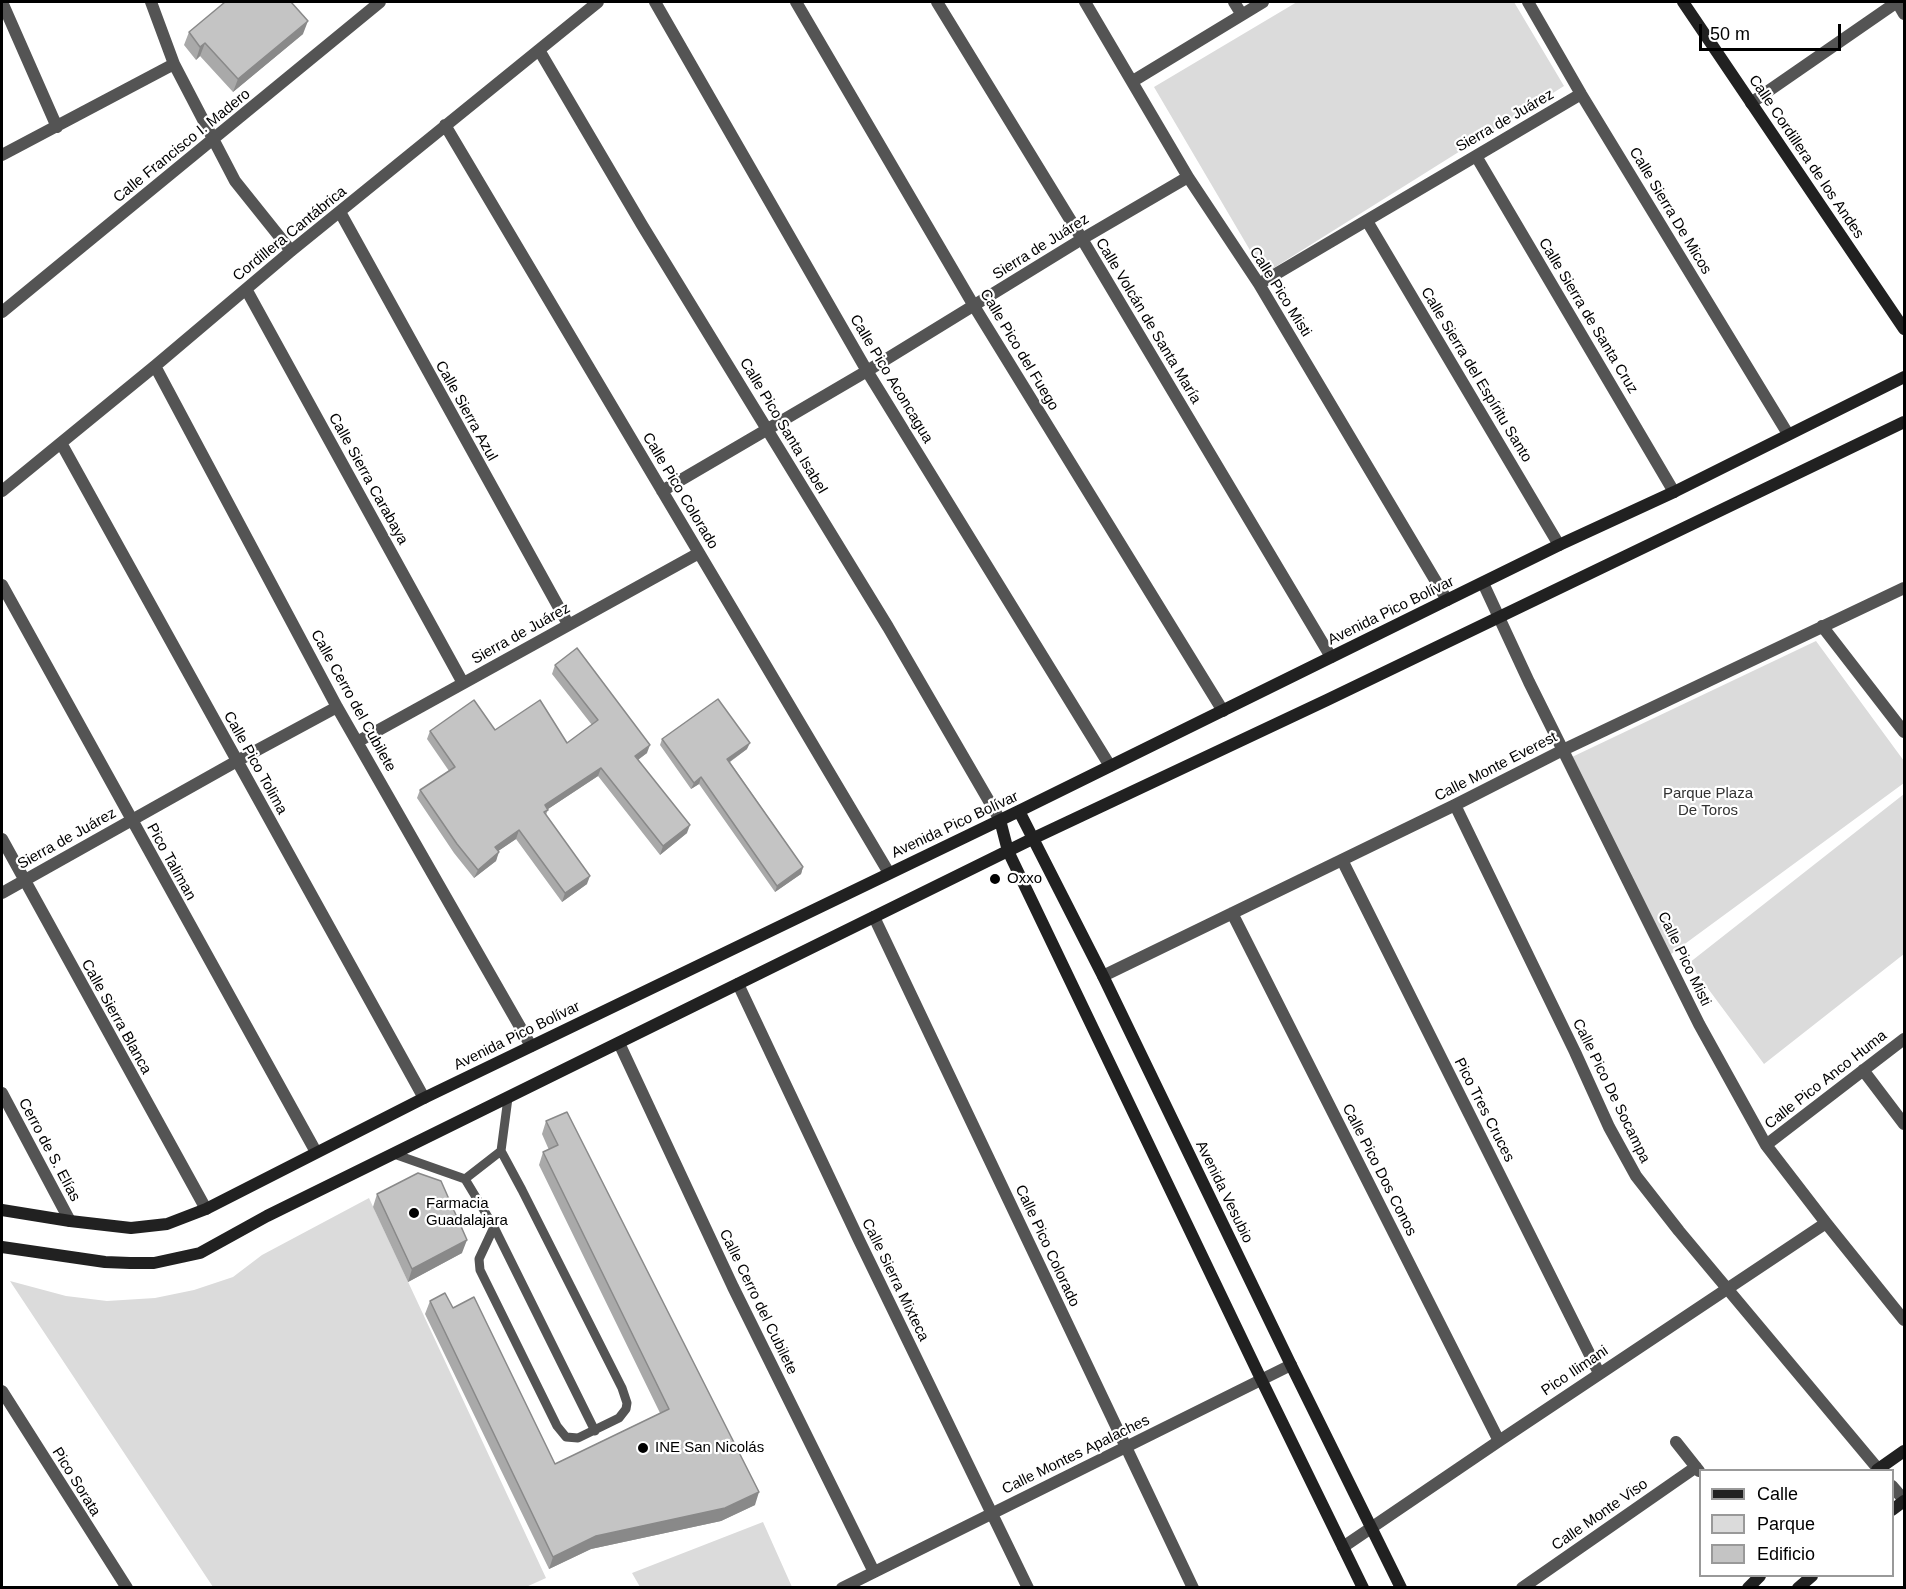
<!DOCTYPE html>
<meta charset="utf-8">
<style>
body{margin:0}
#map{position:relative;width:1906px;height:1589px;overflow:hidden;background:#fff;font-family:Arial,sans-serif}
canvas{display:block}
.frame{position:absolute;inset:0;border:3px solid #000;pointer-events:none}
.legend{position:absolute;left:1699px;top:1469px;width:195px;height:108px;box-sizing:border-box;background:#fff;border:2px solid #999;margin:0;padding:8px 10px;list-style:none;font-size:18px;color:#000}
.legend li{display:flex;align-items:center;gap:12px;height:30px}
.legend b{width:30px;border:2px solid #999}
.scale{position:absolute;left:1699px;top:24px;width:142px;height:27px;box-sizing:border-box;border:3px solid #000;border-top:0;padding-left:8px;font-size:18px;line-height:21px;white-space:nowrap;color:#000;-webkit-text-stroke:4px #fff;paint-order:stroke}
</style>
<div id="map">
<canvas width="1906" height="1589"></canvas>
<div class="frame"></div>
<ul class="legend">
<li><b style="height:8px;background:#212121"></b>Calle</li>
<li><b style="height:16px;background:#dbdbdb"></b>Parque</li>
<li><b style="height:16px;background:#c4c4c4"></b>Edificio</li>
</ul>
<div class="scale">50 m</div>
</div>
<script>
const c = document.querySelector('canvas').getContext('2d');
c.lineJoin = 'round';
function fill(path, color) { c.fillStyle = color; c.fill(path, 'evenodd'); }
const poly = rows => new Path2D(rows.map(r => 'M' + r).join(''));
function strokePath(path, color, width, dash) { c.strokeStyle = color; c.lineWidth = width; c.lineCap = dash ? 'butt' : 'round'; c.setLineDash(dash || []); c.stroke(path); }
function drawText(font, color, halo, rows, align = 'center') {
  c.font = font + ' Arial,sans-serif'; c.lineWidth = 4.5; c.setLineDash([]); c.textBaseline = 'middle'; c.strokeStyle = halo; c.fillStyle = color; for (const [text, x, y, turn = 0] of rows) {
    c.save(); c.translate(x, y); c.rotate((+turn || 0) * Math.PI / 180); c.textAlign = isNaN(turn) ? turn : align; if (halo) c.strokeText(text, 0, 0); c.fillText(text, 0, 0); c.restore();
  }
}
const green = poly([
 [1297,2,1514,2,1564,86,1264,274,1154,87],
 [1816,641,1904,761,1904,783,1667,957,1572,757],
 [1904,794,1904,954,1764,1064,1689,963],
 [369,1198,546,1578,526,1587,213,1587,10,1281,66,1296,107,1301,155,1298,194,1290,233,1277,262,1255],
 [763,1522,792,1587,640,1587,632,1573]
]);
const lane = poly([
 [394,1154,465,1179,494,1227,595,1431],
 [465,1179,501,1151],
 [494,1227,479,1259,480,1270,557,1426,566,1437,578,1438,619,1418,626,1409,627,1403,622,1388,522,1190,501,1151,508,1098]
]);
const street = poly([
 [2,2,57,127],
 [151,2,174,64,235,181,291,251],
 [655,2,867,371,1110,766],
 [796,2,974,306,1223,711],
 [937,2,1082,239,1331,657],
 [1085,2,1188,177,1259,284,1447,600],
 [1234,2,1242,15],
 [1528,2,1581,94,1788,434],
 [1897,2,1904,14],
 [539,50,642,225,888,627,1000,820],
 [1133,81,1263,2],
 [1751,103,1897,2],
 [445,125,889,873],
 [2,155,174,64],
 [1476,156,1674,492],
 [340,212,568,624],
 [1367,221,1559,545],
 [1259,284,1581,94],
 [246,289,463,683],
 [2,312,380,2],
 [155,366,337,707,531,1046],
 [61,443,424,1098],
 [2,491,155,366,291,251,598,2],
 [662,491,867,371,1082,239,1188,177],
 [1483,583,1529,682,1699,1024,1766,1145,1826,1223,1904,1320],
 [2,585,316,1152],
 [1822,626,1904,732],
 [357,742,699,553],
 [1455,805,1575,1052,1609,1127,1636,1176,1679,1231,1879,1470],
 [2,839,206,1209],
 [1342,860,1599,1373],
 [2,893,237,761,337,707],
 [1232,913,1499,1441],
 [874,917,1193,1588],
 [1103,976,1455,805,1563,750,1904,588],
 [738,984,859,1240,1028,1588],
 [619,1043,733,1287,874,1572],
 [1863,1070,1904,1124],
 [2,1093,70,1221],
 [1766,1145,1904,1039],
 [2,1391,127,1588],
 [1676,1442,1699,1471],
 [1892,1486,1904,1500],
 [1343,1547,1499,1441,1826,1223],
 [842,1588,1291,1365],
 [1522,1588,1696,1467]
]);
const secondary = poly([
 [1683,2,1904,329],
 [1019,811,1103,976,1291,1365,1401,1588],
 [1000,820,1008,851,1261,1379,1363,1588],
 [2,1210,70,1221,131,1228,167,1224,206,1209,424,1098,1019,811,1447,600,1559,545,1674,492,1904,377],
 [2,1247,105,1262,130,1263,154,1263,200,1253,267,1216,1034,838,1327,700,1904,422],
 [1877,1470,1904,1451],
 [1892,1510,1904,1501],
 [1748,1588,1760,1576],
 [1798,1588,1812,1576]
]);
const wall = poly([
 [189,32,303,34,233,92,200,56,196,60,184,45],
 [555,665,647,753,638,760,687,833,660,855,598,776,548,809,546,815,587,884,562,902,516,839,498,851,496,861,474,878,454,853,417,798,420,790,449,771,427,739,430,731,495,730,567,743,592,725,552,674],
 [662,739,747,749,730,762,803,867,801,874,775,892,699,784,691,789,660,745],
 [546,1121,755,1505,721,1521,591,1549,549,1569,425,1314,430,1301,453,1308,555,1464,660,1413,539,1165,543,1152,549,1150,542,1134],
 [377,1194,462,1253,408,1282,373,1207]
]);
const shadedWall = poly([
 [308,21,303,34,233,92,238,79],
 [205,43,200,56,196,60,200,47],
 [750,743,747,749,725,765,727,759],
 [650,745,647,753,632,764,635,756],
 [601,768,598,776,542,813,545,805],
 [701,777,699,784,691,789,694,783],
 [690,825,687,833,660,855,663,846],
 [519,830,516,839,491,856,495,847],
 [499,852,496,861,474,878,478,870],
 [803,867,801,874,775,892,777,886],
 [590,876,587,884,562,902,565,893],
 [467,1240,462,1253,408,1282,412,1269],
 [759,1492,755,1505,721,1521,591,1549,549,1569,553,1557,596,1536]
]);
const building = poly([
 [225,2,291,2,308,21,238,79,205,43,200,47,189,32,225,2],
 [577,648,650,745,635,756,690,825,663,846,601,768,545,805,548,810,544,812,590,876,565,893,519,830,495,847,499,852,478,870,457,844,420,790,455,767,430,731,474,700,495,730,540,700,567,743,598,720,555,665,577,648],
 [718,699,750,743,727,759,803,867,777,886,701,777,694,783,662,739,718,699],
 [567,1112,759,1492,725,1508,596,1536,553,1557,430,1301,445,1293,453,1308,474,1297,555,1464,669,1409,543,1152,558,1145,546,1121,567,1112],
 [418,1173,441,1181,467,1240,412,1269,377,1194,418,1173]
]);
const markers = [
 [995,879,6,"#000"],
 [414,1213,6,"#000"],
 [643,1448,6,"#000"]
];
const streetNames = [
 ["Sierra de Juárez",1505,121,-30],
 ["Calle Francisco I. Madero",182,146,-39],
 ["Calle Cordillera de los Andes",1806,157,56],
 ["Calle Sierra De Micos",1670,211,59],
 ["Cordillera Cantábrica",290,234,-39],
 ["Sierra de Juárez",1041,247,-32],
 ["Calle Pico Misti",1280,292,58],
 ["Calle Sierra de Santa Cruz",1588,316,59],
 ["Calle Volcán de Santa María",1148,321,59],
 ["Calle Pico del Fuego",1019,350,59],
 ["Calle Sierra del Espíritu Santo",1476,375,59],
 ["Calle Pico Aconcagua",891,379,59],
 ["Calle Sierra Azul",466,411,61],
 ["Calle Pico Santa Isabel",783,426,59],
 ["Calle Sierra Carabaya",368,479,61],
 ["Calle Pico Colorado",680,491,59],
 ["Avenida Pico Bolívar",1391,611,-26],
 ["Sierra de Juárez",521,634,-29],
 ["Calle Cerro del Cubilete",353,701,61],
 ["Calle Pico Tolima",255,763,61],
 ["Calle Monte Everest",1496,767,-27],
 ["Avenida Pico Bolívar",955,825,-25],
 ["Sierra de Juárez",67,839,-29],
 ["Pico Taliman",171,862,61],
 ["Calle Pico Misti",1684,959,64],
 ["Calle Sierra Blanca",116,1017,61],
 ["Avenida Pico Bolívar",517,1036,-26],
 ["Calle Pico Anco Huma",1826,1080,-38],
 ["Calle Pico De Socampa",1611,1091,64],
 ["Pico Tres Cruces",1484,1110,63],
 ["Cerro de S. Elías",49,1150,62],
 ["Calle Pico Dos Conos",1379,1170,63],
 ["Avenida Vesubio",1224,1192,64],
 ["Calle Pico Colorado",1047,1246,65],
 ["Calle Sierra Mixteca",895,1280,64],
 ["Calle Cerro del Cubilete",758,1302,64],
 ["Pico Ilimani",1575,1371,-34],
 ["Calle Montes Apalaches",1076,1455,-26],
 ["Pico Sorata",76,1482,58],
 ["Calle Monte Viso",1600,1515,-35]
];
const parkNames = [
 ["Parque Plaza",1708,794],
 ["De Toros",1708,811]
];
const poiNames = [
 ["Oxxo",1007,879],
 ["Farmacia",426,1204],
 ["Guadalajara",426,1221],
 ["INE San Nicolás",655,1448]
];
fill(green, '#dbdbdb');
strokePath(lane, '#545454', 9);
strokePath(street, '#545454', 12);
strokePath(secondary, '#212121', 12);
fill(wall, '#a9a9a9');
fill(shadedWall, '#898989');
fill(building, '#c4c4c4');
strokePath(building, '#898989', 1.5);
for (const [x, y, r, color] of markers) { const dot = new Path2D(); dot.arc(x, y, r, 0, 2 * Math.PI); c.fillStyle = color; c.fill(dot); strokePath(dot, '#fff', 2); }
drawText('15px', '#000', '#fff', streetNames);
drawText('15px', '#323232', '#fff', parkNames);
drawText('15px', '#000', '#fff', poiNames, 'left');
</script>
